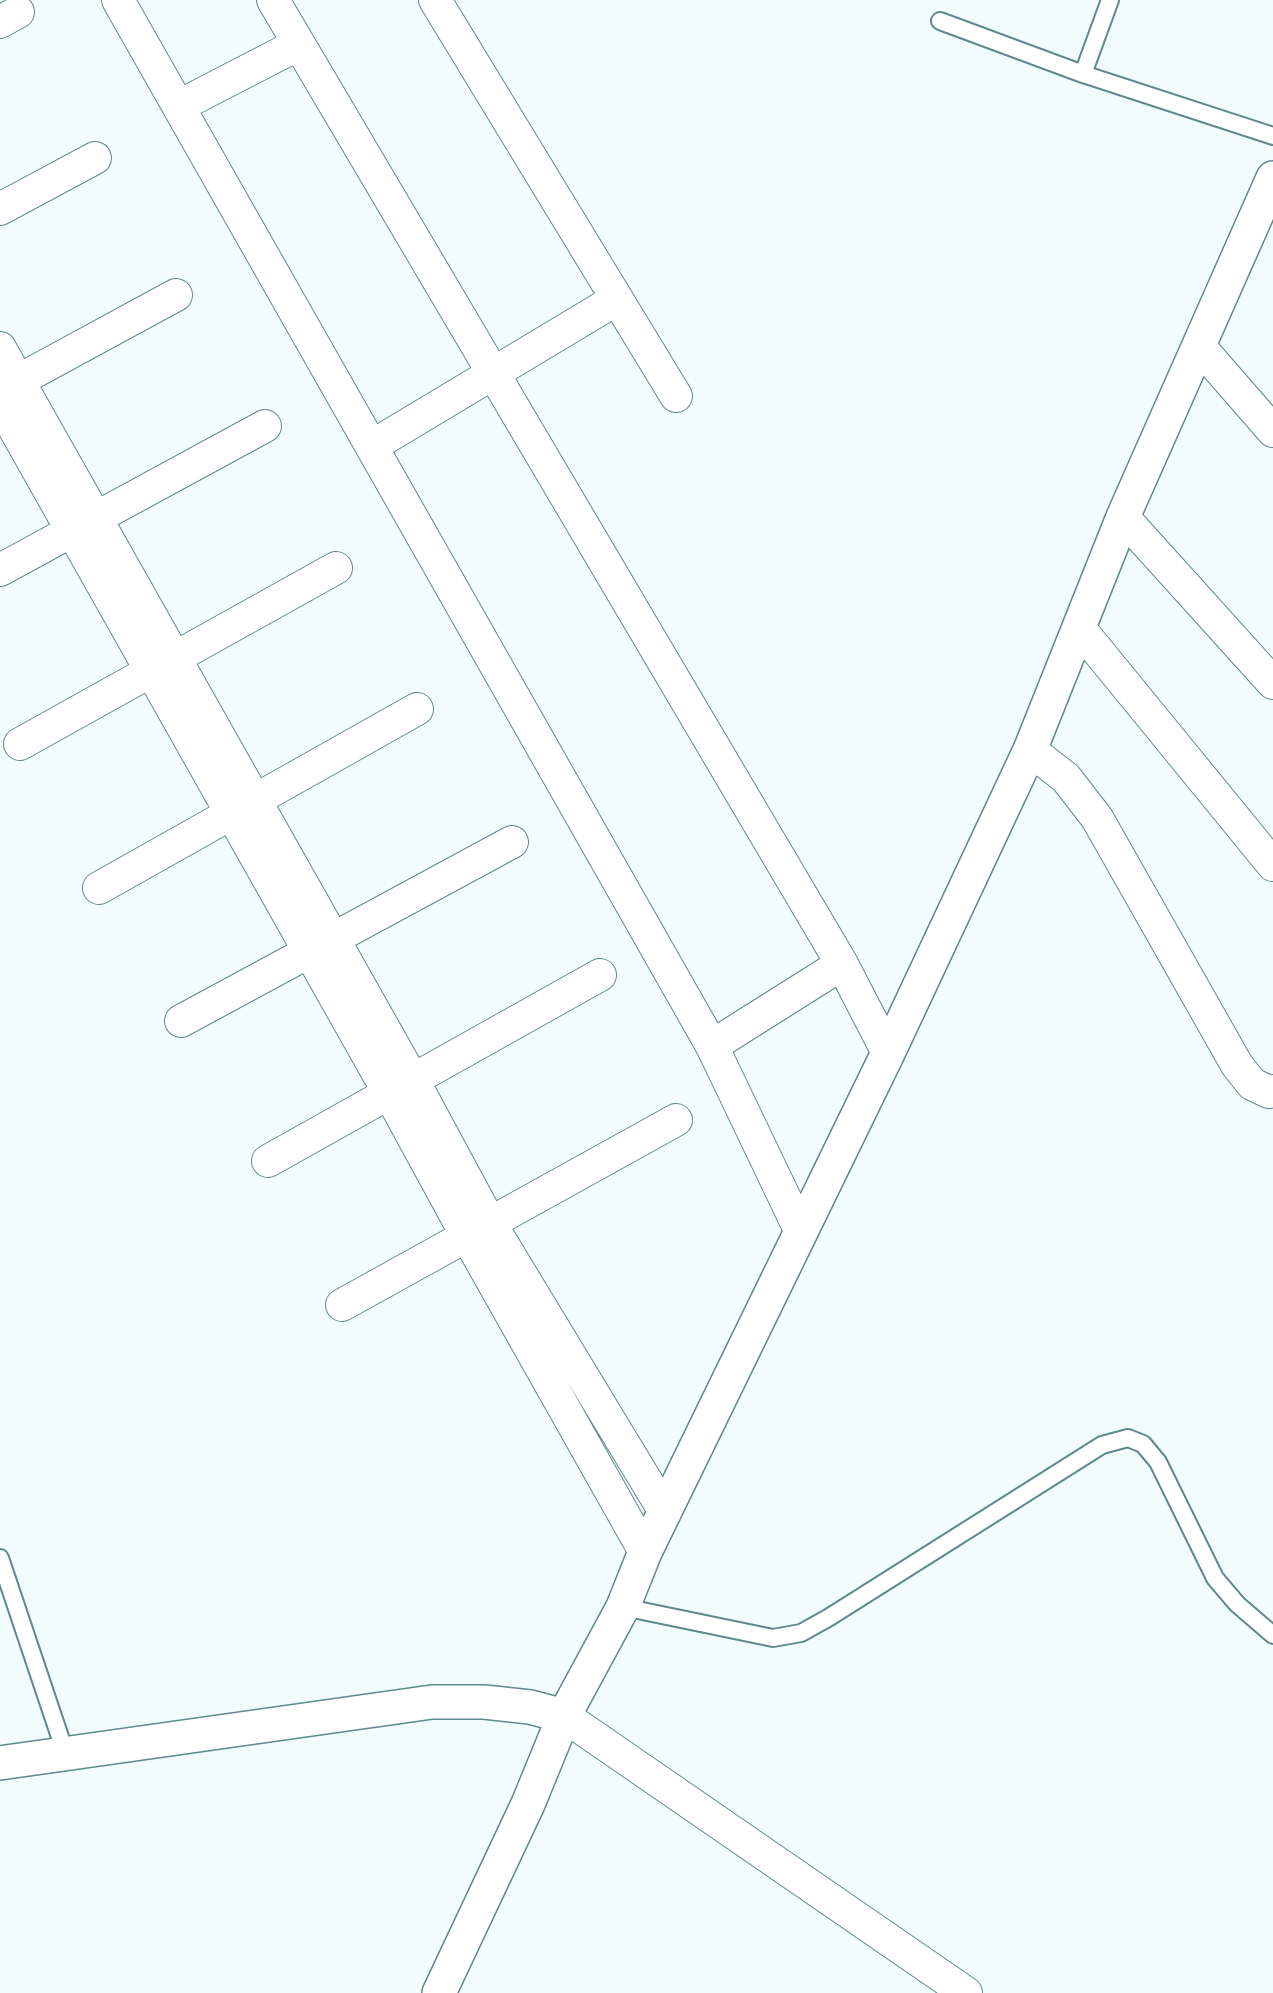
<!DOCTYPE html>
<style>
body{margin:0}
canvas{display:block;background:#f3fcfd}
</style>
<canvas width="1273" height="1993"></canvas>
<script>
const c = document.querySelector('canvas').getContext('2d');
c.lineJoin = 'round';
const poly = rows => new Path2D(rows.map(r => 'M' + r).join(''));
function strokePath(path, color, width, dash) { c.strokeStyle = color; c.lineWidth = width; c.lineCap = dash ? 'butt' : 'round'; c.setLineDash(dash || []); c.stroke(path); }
const lane = poly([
 [940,21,1083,74,1273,136],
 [1083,74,1110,0],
 [0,1558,66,1755],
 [623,1607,773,1638,801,1633,828,1618,1102,1445,1128,1438,1143,1444,1158,1462,1215,1578,1237,1604,1273,1635]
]);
const street = poly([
 [118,0,712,1046,801,1232],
 [273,0,842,964,888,1053],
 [435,0,676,396],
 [0,22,18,12],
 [179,106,299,44],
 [0,209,95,158],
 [1199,346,1273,431],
 [0,348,413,1080,490,1223,665,1512],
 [1,390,176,295],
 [0,403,389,1093,467,1236,645,1552],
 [372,446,617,299],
 [1123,517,1273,683],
 [0,570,265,426],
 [1080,629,1273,865],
 [20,744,336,568],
 [1030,750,1066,778,1097,818,1237,1065,1252,1084,1269,1092,1273,1091],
 [99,888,417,709],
 [181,1021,512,842],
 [712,1046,842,964],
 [268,1161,600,975],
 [342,1305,676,1120],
 [564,1716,966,1993]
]);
const secondary = poly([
 [0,1763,432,1702,484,1702,530,1707,564,1716]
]);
const primary = poly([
 [439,1993,528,1804,564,1716,623,1607,645,1552,888,1053,1030,750,1123,517,1273,178]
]);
strokePath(lane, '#5e898d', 20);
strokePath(street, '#5e898d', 34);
strokePath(secondary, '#5e898d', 36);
strokePath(primary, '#5e898d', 36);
strokePath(lane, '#fff', 16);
strokePath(street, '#fff', 32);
strokePath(secondary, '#fff', 33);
strokePath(primary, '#fff', 33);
</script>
